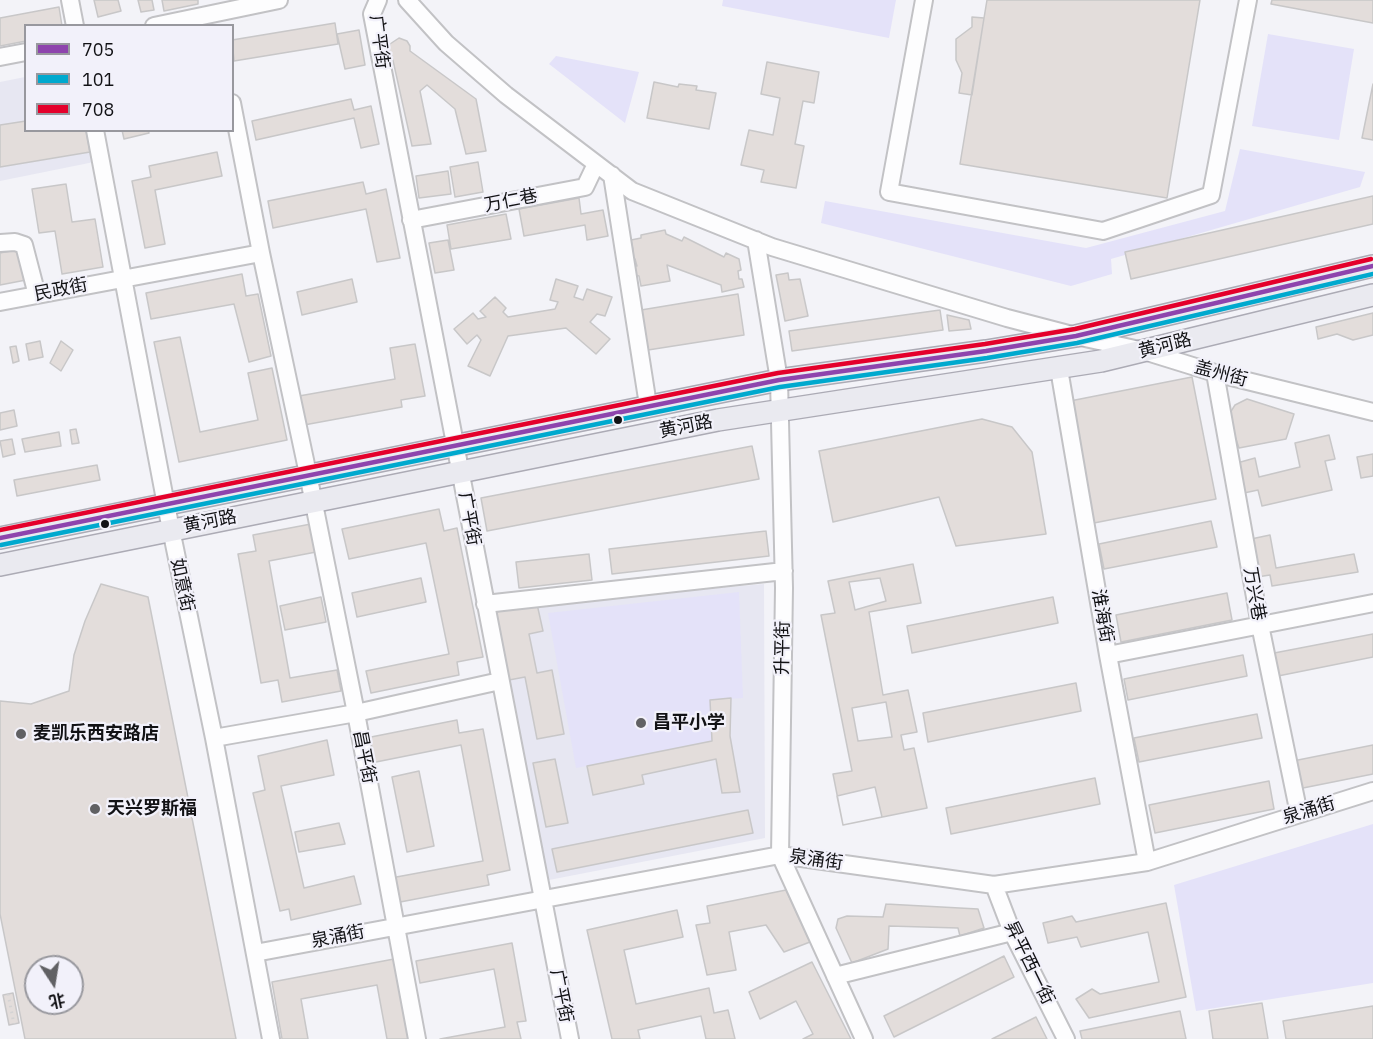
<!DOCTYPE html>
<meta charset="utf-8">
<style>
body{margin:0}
#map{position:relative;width:1373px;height:1039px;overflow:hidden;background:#f3f3f8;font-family:"IBM Plex Sans","Noto Sans SC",sans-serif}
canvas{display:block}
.legend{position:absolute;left:24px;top:24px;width:210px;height:108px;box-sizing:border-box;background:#f2f1fa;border:2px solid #98989e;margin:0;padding:8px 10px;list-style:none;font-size:18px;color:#121215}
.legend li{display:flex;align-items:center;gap:12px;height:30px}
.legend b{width:30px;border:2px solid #98989e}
.north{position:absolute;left:24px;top:955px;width:60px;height:60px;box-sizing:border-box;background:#f2f1fa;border:2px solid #98989e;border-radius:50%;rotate:168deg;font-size:16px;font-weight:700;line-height:24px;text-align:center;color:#121215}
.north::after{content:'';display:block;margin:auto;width:21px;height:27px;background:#616164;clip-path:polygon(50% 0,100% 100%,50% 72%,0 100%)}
</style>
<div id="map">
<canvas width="1373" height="1039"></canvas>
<ul class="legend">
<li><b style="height:8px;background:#8e44ad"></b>705</li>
<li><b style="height:8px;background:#00a9ce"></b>101</li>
<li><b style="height:8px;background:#e4002b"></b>708</li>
</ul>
<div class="north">北</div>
</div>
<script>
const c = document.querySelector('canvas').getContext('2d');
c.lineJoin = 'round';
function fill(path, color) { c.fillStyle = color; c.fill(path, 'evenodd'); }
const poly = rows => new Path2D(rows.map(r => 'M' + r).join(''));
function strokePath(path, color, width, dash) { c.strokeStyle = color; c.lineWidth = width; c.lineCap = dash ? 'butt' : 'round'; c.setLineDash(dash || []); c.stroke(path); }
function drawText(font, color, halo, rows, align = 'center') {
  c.font = font + ' "IBM Plex Sans","Noto Sans SC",sans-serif'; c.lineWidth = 4.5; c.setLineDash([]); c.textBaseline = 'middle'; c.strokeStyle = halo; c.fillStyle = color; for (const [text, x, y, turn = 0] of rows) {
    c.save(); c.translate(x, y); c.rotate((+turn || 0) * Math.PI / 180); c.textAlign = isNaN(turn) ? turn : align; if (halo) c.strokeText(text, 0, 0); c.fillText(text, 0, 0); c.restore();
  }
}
const built = poly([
 [25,77,26,130,88,131,94,162,0,181,0,82],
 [764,584,765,838,549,880,493,608]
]);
const green = poly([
 [723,0,896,0,889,38,722,6],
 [1268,34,1354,49,1339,140,1252,126],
 [556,56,639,72,625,123,549,64],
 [1240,149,1365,172,1360,187,1111,259,1112,274,1071,286,821,223,825,201,1086,248,1225,211],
 [739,592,743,698,710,700,712,741,576,768,548,613],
 [1373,824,1373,983,1196,1011,1174,885]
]);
const building = poly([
 [94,0,118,0,121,11,98,17,94,0],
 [138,0,152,0,154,10,141,12,138,0],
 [162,0,198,0,198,4,164,11,162,0],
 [987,0,1200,0,1167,198,960,164,987,0],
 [1272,0,1373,0,1373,23,1271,4,1272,0],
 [59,7,62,26,26,26,26,41,0,46,0,18,59,7],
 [972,17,984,18,972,95,959,93,962,73,956,60,956,39,972,27,972,17],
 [335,23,338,44,234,61,232,40,335,23],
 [359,30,365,65,345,69,337,34,359,30],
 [399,38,407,41,410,46,410,51,476,99,486,151,466,154,455,109,427,85,420,91,431,144,412,146,392,56,388,51,390,44,399,38],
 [767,62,819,72,814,103,803,101,795,144,804,146,796,188,761,182,764,170,741,165,749,130,773,135,780,98,761,94,767,62],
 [654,82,678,87,679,84,697,86,696,90,716,93,709,129,647,118,654,82],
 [1373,84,1373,140,1362,138,1373,84],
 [351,99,354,110,371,106,379,144,361,148,354,118,256,140,252,121,351,99],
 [26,121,26,130,86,130,90,152,0,167,0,125,26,121],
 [122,130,148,130,149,133,124,139,122,130],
 [217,152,222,176,155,190,165,244,145,248,132,181,151,177,149,166,217,152],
 [478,162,483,192,455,197,450,167,478,162],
 [448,171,451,194,419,198,416,176,448,171],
 [363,182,366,194,386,189,400,258,377,262,366,209,273,228,268,201,363,182],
 [66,184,72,222,95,219,103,267,62,274,55,231,39,233,32,189,66,184],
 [1373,196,1373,224,1131,279,1125,252,1373,196],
 [579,198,581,214,603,210,608,236,587,240,585,225,524,236,519,209,579,198],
 [506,214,511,239,451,249,447,225,506,214],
 [665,230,666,234,682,241,684,237,724,257,726,253,739,259,741,270,738,271,739,279,742,279,744,287,722,292,721,285,667,265,670,281,641,286,639,276,635,275,633,266,637,266,635,259,631,260,629,250,633,250,631,240,641,238,641,235,665,230],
 [448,240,454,270,435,273,429,243,448,240],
 [20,249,26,280,0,285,0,253,20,249],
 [788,273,789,280,800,279,808,316,785,321,776,275,788,273],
 [242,274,246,296,258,294,271,356,249,362,234,304,151,319,146,293,242,274],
 [352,279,357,302,302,315,297,292,352,279],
 [556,279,578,286,574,297,583,300,587,289,612,297,605,316,597,314,590,322,610,339,596,354,566,328,508,336,490,376,468,366,481,340,477,335,467,344,454,329,473,313,478,319,486,317,480,311,495,297,506,308,503,312,508,317,555,309,558,302,550,300,556,279],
 [738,294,744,335,648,350,641,310,738,294],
 [940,310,943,330,792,351,789,331,940,310],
 [1373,313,1373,335,1353,340,1337,334,1318,339,1316,327,1373,313],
 [947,315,969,320,971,329,949,331,947,315],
 [180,337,200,432,258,420,248,373,272,368,287,440,179,462,154,342,180,337],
 [40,341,43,357,29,360,26,344,40,341],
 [61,341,73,350,61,371,50,363,61,341],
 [415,344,425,396,401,400,402,407,304,425,299,396,395,379,390,348,415,344],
 [16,346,19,361,13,363,10,347,16,346],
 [1192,377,1216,499,1094,523,1070,401,1192,377],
 [1247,399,1294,414,1286,439,1239,448,1228,416,1235,405,1247,399],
 [14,410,17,426,0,430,0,413,14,410],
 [982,419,1012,427,1032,452,1046,534,956,546,939,497,833,522,819,451,982,419],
 [76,429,79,443,72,444,70,430,76,429],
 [59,432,61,446,25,452,22,439,59,432],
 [1329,435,1335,459,1325,461,1332,490,1262,506,1258,490,1244,493,1237,463,1255,458,1259,477,1300,467,1295,443,1329,435],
 [12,439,15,454,3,457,0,441,12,439],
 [752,446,759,479,487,531,481,498,752,446],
 [1373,454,1373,476,1361,478,1357,457,1373,454],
 [97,465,100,480,17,496,14,480,97,465],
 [439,509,444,531,457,528,483,657,457,662,459,675,371,693,366,671,449,654,426,543,349,559,342,529,439,509],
 [1211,521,1217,547,1104,569,1099,544,1211,521],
 [311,524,316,552,269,561,290,678,337,670,341,691,282,702,278,680,261,683,238,554,256,551,253,535,311,524],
 [766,531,769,556,612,574,609,549,766,531],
 [1270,535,1276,568,1354,554,1358,572,1272,586,1270,575,1257,577,1251,539,1270,535],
 [589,554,592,580,519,588,516,562,589,554],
 [913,564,921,603,869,612,883,695,908,690,917,732,901,735,904,750,914,748,927,808,843,825,833,774,852,771,821,615,835,613,828,581,913,564],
 [421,578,426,602,357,617,352,593,421,578],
 [880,578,886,601,855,610,849,582,880,578],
 [101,584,148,597,236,1039,25,1039,0,914,0,701,31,704,69,691,74,655,85,621,101,584],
 [36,967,72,967,72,1003,36,1003,36,967],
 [1227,593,1232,620,1121,642,1116,615,1227,593],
 [321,597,326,622,285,630,280,606,321,597],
 [1053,597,1058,623,912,653,907,626,1053,597],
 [537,604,543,631,529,634,537,673,552,670,564,734,537,739,525,677,509,680,496,612,537,604],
 [1373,634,1373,657,1273,677,1269,654,1373,634],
 [1243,655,1247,676,1128,700,1124,679,1243,655],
 [1076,683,1081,711,928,742,923,713,1076,683],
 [731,698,730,736,740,792,722,793,716,759,642,775,644,784,593,795,587,766,712,741,710,700,731,698],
 [886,702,892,737,858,741,852,708,886,702],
 [1257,714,1262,738,1139,762,1134,738,1257,714],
 [457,720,459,733,483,729,510,870,487,875,489,885,395,903,391,878,483,861,461,745,371,763,366,738,457,720],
 [327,740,334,775,281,786,304,888,354,876,361,904,291,920,289,909,280,911,253,793,265,790,258,756,327,740],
 [1373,745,1373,774,1298,789,1293,761,1373,745],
 [555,759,568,823,546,827,533,763,555,759],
 [419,771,434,846,407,852,392,777,419,771],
 [1095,778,1100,804,951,834,946,808,1095,778],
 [1269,781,1274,809,1155,833,1149,805,1269,781],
 [875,787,882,817,843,825,837,796,875,787],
 [748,810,753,833,557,872,552,849,748,810],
 [339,823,345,844,299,852,295,832,339,823],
 [786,890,810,942,784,952,766,925,729,932,736,970,707,975,696,925,710,923,707,906,786,890],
 [1166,903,1186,997,1089,1018,1076,999,1092,989,1100,994,1159,982,1148,932,1081,947,1077,937,1048,943,1043,923,1072,916,1076,922,1166,903],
 [886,904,978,909,984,928,960,936,958,928,889,926,888,949,852,963,836,928,838,919,847,916,883,917,886,904],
 [677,910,683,937,624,950,636,1004,709,988,714,1013,728,1010,735,1039,706,1039,701,1016,638,1030,640,1039,612,1039,587,930,677,910],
 [512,943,526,1021,517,1022,521,1039,440,1039,505,1027,494,969,420,983,416,961,512,943],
 [1004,956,1014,977,894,1037,884,1016,1004,956],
 [394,959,409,1039,387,1039,377,985,301,999,308,1039,282,1039,272,982,394,959],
 [812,962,851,1039,803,1039,813,1034,796,1001,760,1019,749,992,812,962],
 [13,993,19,1023,9,1025,3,995,13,993],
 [1262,1003,1268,1039,1213,1039,1209,1011,1262,1003],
 [1373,1006,1373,1039,1286,1039,1283,1021,1373,1006],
 [1180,1011,1186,1039,1082,1039,1080,1031,1180,1011],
 [1036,1017,1047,1039,992,1039,1036,1017]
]);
const path = poly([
 [8,994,14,1024]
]);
const minor = poly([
 [70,0,75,26],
 [378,0,372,14,570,1039],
 [407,0,446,43,506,95,632,191,772,247,1007,318,1076,336,1144,351,1215,373,1373,412],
 [924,0,889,192,1103,231,1211,195,1248,0],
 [154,26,279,0],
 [0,57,26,52],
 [232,103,261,253,308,474,356,713,417,1039],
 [95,130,166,505,214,738,271,1039],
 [612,175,648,405],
 [411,220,585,187,596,164],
 [756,240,779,380,784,588,780,855,864,1039],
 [0,243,15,242,24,245,37,295],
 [0,302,261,253],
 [1059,369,1108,655,1147,862],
 [1215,373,1260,625,1299,814],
 [485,604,784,571],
 [1108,655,1373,603],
 [214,738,356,713,500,681],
 [994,885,1012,932,1066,1039],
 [255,953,780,855,994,885,1147,862,1373,791],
 [835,976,1012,932]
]);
const major = poly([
 [0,538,779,380,986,351,1076,336,1373,266],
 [0,565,718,420,1101,361,1373,295]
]);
const bus1 = poly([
 [0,538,779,380,986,351,1076,336,1373,266]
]);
const bus2 = poly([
 [1,545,780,387,987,358,1077,343,1373,274]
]);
const bus3 = poly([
 [0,530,778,373,985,344,1075,329,1371,259]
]);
const markers = [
 [618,420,5,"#121215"],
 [105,524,5,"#121215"],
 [641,723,6,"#616164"],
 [21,734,6,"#616164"],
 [95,809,6,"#616164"]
];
const streetNames = [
 ["广平街",379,42,83],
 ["万仁巷",511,201,-11],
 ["民政街",61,290,-11],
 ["黄河路",1165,346,-14],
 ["盖州街",1221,374,15],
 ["黄河路",686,427,-11],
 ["广平街",469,519,80],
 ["黄河路",210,522,-11],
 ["如意街",182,585,78],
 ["万兴巷",1254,594,80],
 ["淮海街",1102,616,80],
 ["升平街",783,648,-89],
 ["昌平街",364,757,79],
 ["泉涌街",1309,811,-17],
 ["泉涌街",816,860,8],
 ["泉涌街",338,937,-11],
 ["昇平西一街",1029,963,64],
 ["广平街",561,996,79]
];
const poiNames = [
 ["昌平小学",653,723],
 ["麦凯乐西安路店",33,734],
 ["天兴罗斯福",107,809]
];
fill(built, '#e7e7f2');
fill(green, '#e4e2f9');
fill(building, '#e3dddb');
strokePath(building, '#c8c7c8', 1.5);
strokePath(minor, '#c2c2c5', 20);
strokePath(major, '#acabb5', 24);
strokePath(path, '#d3d3d4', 3, [1.5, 4.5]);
strokePath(minor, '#fdfdfe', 16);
strokePath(major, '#eaeaf0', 21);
strokePath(bus1, '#8e44ad', 4.5);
strokePath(bus2, '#00a9ce', 4.5);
strokePath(bus3, '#e4002b', 4.5);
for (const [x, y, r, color] of markers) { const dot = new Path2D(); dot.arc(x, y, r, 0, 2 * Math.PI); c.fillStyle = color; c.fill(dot); strokePath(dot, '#f2f1fa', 2); }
drawText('18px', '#121215', '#f2f1fa', streetNames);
drawText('bold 18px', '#121215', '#f2f1fa', poiNames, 'left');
</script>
